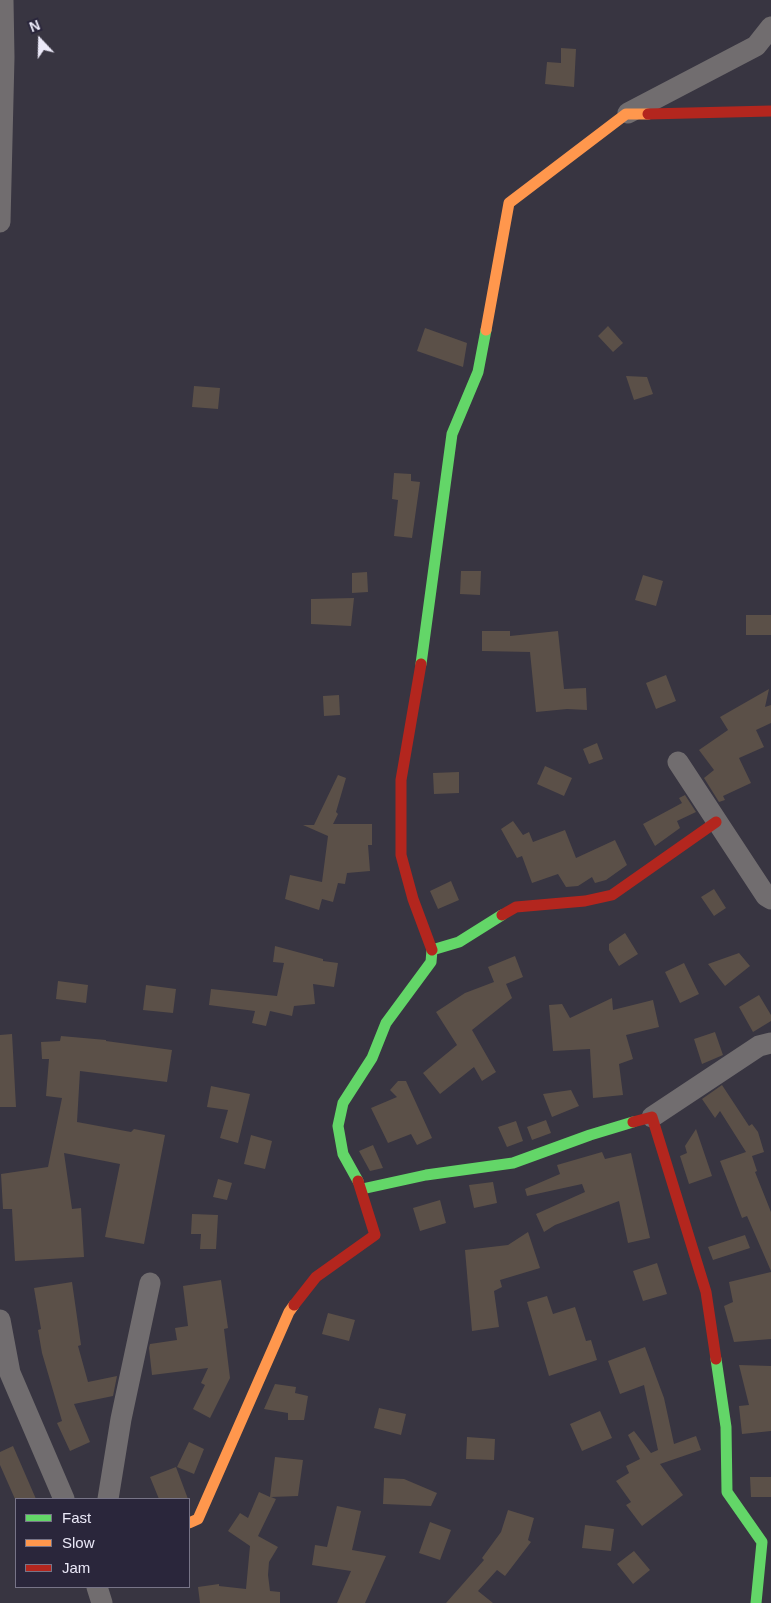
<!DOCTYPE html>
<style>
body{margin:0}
#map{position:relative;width:771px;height:1603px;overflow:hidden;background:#383541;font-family:Helvetica,sans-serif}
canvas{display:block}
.legend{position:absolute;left:15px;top:1498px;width:175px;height:90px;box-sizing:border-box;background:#2a263b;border:1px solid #777487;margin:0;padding:6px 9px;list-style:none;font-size:15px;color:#ebe9f8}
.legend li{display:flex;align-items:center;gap:10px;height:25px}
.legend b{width:25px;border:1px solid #777487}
.north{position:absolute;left:15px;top:15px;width:50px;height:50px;-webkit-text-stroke:4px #2a263b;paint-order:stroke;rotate:339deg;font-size:14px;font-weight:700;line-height:20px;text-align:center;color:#ebe9f8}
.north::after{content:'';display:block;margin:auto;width:18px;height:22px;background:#ebe9f8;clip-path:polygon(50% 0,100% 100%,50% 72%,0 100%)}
</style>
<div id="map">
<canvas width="771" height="1603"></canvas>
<ul class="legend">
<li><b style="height:6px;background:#63d668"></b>Fast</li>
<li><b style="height:6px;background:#ff974d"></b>Slow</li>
<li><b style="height:6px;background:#b3261e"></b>Jam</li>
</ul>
<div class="north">N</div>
</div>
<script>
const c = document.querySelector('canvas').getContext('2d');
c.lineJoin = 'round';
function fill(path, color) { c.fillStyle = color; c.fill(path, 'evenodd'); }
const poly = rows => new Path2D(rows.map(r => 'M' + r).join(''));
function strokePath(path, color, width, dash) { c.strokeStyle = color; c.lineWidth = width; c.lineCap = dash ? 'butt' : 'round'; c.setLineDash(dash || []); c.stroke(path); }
const building = poly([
 [561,48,576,49,574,87,545,84,547,62,561,63],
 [608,326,623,343,613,352,598,336],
 [425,328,467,343,463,367,417,351],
 [626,376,647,377,653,394,634,400],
 [194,386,220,388,218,409,192,407],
 [394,473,411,474,411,481,420,482,412,538,394,536,398,500,392,499],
 [461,571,481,571,480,595,460,594],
 [367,572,368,592,352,593,352,573],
 [643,575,663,581,656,606,635,600],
 [354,598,351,626,311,624,311,599],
 [746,615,771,615,771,635,746,635],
 [482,631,510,631,510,636,558,631,564,689,586,688,587,710,567,709,536,712,530,652,482,651],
 [666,675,676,701,656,709,646,683],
 [769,689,765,707,771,705,771,723,756,730,764,747,739,758,751,783,723,796,725,800,719,802,704,778,714,770,699,750,728,730,720,717],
 [339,695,340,715,324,716,323,696],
 [597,743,603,759,589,764,583,749],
 [545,766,572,778,564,796,537,784],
 [459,772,459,793,434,794,433,773],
 [338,775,346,778,336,812,338,814,333,824,372,824,372,845,368,845,370,871,347,873,345,884,338,883,333,902,322,899,319,910,285,899,290,875,322,882,328,836,303,825,314,825],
 [685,795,696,812,677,821,680,828,655,846,643,824,682,803,679,798],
 [513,821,523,835,529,832,533,842,565,830,576,858,615,840,627,865,606,880,595,883,592,877,578,886,566,887,558,874,532,883,522,856,517,858,501,829],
 [451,881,459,900,438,909,430,891],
 [714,889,726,908,714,916,701,897],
 [625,933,638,954,619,966,609,950,609,944],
 [275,946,323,959,323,961,338,963,334,987,313,984,315,1004,294,1006,292,1016,270,1011,266,1026,252,1023,255,1011,209,1005,211,989,277,996,284,963,273,962],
 [739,953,750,966,725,986,708,964],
 [515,956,523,977,506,984,512,998,472,1030,496,1072,482,1081,474,1067,440,1094,423,1073,457,1045,436,1012,465,993,494,982,488,967],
 [684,963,699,994,680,1003,665,972],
 [58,981,88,985,86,1003,56,999],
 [146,985,176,989,173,1013,143,1010],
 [759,995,771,1015,771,1021,753,1032,739,1007],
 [612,998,613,1010,653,1000,659,1027,626,1035,633,1059,619,1064,623,1095,593,1098,590,1049,553,1051,549,1005,562,1004,570,1018],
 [715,1032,723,1055,702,1064,694,1039],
 [12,1034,16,1107,0,1107,0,1035],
 [61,1036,106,1040,106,1041,172,1050,167,1082,80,1071,77,1122,131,1132,134,1129,165,1135,144,1244,105,1237,120,1164,64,1153,72,1209,81,1208,84,1257,15,1261,12,1209,3,1209,1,1174,48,1167,62,1098,46,1096,49,1059,42,1059,41,1042,60,1041],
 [398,1081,406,1081,432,1138,417,1145,411,1134,388,1143,371,1108,397,1097,390,1090],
 [722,1085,749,1126,752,1124,758,1132,764,1152,752,1156,757,1171,755,1172,771,1212,771,1271,747,1216,742,1218,720,1161,746,1152,720,1111,715,1118,702,1099],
 [211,1086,250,1094,238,1143,220,1138,228,1110,207,1107],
 [571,1090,579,1106,552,1117,543,1094],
 [546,1120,551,1133,532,1140,527,1127],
 [516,1121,523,1141,507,1147,498,1127],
 [696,1129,712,1176,689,1184,680,1156,687,1153,685,1146],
 [251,1135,272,1141,265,1169,244,1164],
 [373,1145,383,1168,370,1171,359,1151],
 [602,1152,605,1159,631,1153,650,1238,628,1243,619,1201,555,1225,544,1232,536,1214,585,1192,582,1184,527,1196,525,1189,560,1174,557,1165],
 [218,1179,232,1183,227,1200,213,1197],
 [493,1182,497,1203,474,1208,469,1185],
 [440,1200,446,1223,420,1231,413,1208],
 [192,1214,218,1215,216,1249,200,1249,201,1234,191,1234],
 [528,1232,540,1268,500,1280,502,1287,494,1291,499,1327,472,1331,465,1250,508,1245],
 [745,1235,750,1248,713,1260,708,1247],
 [657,1263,667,1294,643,1301,633,1271],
 [771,1272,771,1339,734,1342,724,1306,733,1302,729,1282],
 [221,1280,228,1328,224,1329,230,1378,210,1418,193,1409,205,1385,201,1383,208,1368,152,1375,149,1348,150,1344,177,1340,175,1328,188,1326,183,1286],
 [72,1282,81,1345,78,1346,88,1382,117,1376,113,1396,74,1404,90,1442,70,1451,57,1423,62,1421,42,1353,38,1330,41,1329,34,1288],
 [547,1296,553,1314,575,1307,586,1341,591,1340,597,1360,549,1376,527,1302],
 [328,1313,355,1320,349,1341,322,1334],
 [645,1347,664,1398,674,1444,696,1436,701,1450,660,1464,683,1495,642,1526,626,1505,631,1502,616,1481,629,1473,626,1466,640,1459,628,1435,634,1431,651,1453,658,1450,644,1385,620,1394,608,1361],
 [739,1365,771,1366,771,1431,742,1434,739,1406,749,1405],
 [275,1384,296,1387,295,1393,308,1396,304,1420,288,1420,288,1413,264,1409],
 [379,1408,406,1414,401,1435,374,1428],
 [600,1411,612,1438,582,1451,570,1424],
 [467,1437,495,1439,494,1460,466,1459],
 [189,1442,204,1449,194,1474,177,1467],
 [13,1446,36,1499,15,1499,0,1465,0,1452],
 [275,1457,303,1460,298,1496,271,1497,276,1499,258,1536,278,1547,269,1562,268,1575,270,1591,280,1592,280,1603,200,1603,198,1587,219,1584,219,1586,246,1589,250,1546,228,1531,240,1513,248,1518,259,1492,270,1497],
 [176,1467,188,1499,159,1499,150,1477],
 [750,1477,771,1477,771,1497,751,1497],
 [384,1478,404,1479,437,1493,431,1506,383,1504],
 [337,1506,361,1511,352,1550,386,1556,365,1603,337,1603,351,1571,312,1565,315,1545,327,1547],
 [508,1510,534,1518,528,1540,531,1542,505,1576,497,1570,478,1591,493,1603,446,1603,484,1560,482,1558,501,1532],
 [430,1522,451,1530,440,1560,419,1553],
 [585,1525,614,1529,611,1551,582,1548],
 [634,1551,650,1570,633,1584,617,1564]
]);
const street = poly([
 [628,113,756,46,771,27],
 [0,222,4,57,3,0],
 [678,762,766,896,771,899],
 [652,1117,759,1046,771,1043],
 [0,1320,10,1373,64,1499],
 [108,1499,121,1419,150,1283],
 [97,1587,102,1603]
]);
const fast = poly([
 [421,664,452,434,478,372,486,330],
 [358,1181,343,1154,338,1126,343,1103,372,1058,386,1023,431,962,432,950,459,942,502,915],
 [362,1189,426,1175,513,1163,590,1135,633,1122],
 [716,1359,726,1427,727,1492,762,1542,756,1603]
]);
const slow = poly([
 [486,330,509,203,626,114,648,114],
 [189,1523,198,1519,289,1312,294,1305]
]);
const jam = poly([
 [648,114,771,111],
 [421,664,401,780,401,855,413,899,432,950],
 [502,915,516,907,585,901,612,895,716,822],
 [633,1122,652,1117,706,1292,716,1359],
 [294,1305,316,1277,375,1235,358,1181]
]);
fill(building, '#5b5048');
strokePath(street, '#716d6f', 21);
strokePath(fast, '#63d668', 11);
strokePath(slow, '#ff974d', 11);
strokePath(jam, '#b3261e', 11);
</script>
